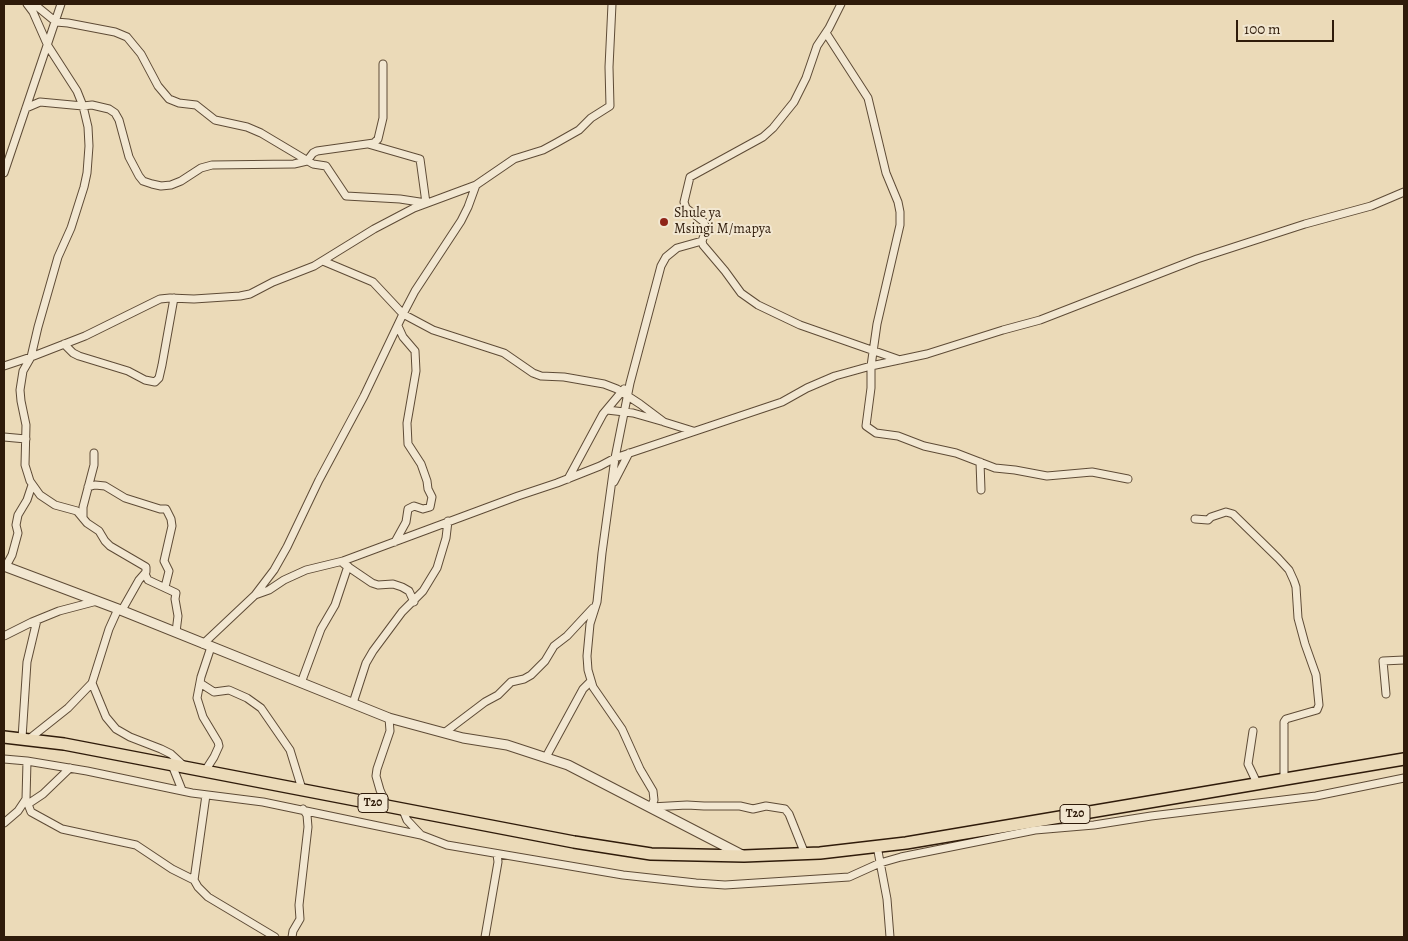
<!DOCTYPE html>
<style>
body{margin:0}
#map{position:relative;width:1408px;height:941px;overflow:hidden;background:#ebdab8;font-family:Alegreya,serif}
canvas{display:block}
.frame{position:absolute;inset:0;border:5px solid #2f1b0a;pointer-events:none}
.scale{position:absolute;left:1236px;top:20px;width:98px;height:22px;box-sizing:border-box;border:2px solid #2f1b0a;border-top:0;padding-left:6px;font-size:15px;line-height:18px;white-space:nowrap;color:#2f1b0a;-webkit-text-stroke:4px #f2e7d1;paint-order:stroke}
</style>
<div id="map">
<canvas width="1408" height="941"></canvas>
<div class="frame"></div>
<div class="scale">100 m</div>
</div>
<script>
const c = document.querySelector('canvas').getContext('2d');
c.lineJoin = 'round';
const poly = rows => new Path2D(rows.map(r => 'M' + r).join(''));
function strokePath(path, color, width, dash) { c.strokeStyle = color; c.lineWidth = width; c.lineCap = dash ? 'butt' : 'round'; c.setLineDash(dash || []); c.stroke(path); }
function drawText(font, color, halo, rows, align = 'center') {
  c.font = font + ' Alegreya,serif'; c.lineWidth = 4; c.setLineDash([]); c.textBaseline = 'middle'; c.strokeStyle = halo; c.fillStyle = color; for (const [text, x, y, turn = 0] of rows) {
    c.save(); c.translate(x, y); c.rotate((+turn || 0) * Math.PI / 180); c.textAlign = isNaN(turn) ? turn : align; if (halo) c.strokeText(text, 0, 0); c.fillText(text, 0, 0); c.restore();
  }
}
const minor = poly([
 [27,4,33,12,48,46,77,91,83,106,88,127,89,146,87,173,84,187,71,228,58,257,38,327,31,357,23,371,20,390,21,401,26,425,25,465,30,481,40,495,55,505,77,511,87,523,99,531,105,541,110,546,146,567,146,572,139,580,122,610],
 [34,4,56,22,68,23,115,32,127,37,141,54,158,86,169,99,179,103,196,105,215,120,247,127,261,133,313,164,326,166,346,196,400,199,426,203,420,159,368,144],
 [841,4,829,28,817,46,806,78,794,102,773,128,763,137,690,177,684,202,686,208,704,222,706,230,702,241,703,245,725,271,741,293,758,305,800,325,900,360],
 [826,33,868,98,886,173,898,202,900,212,900,225,877,324,871,366,871,388,866,426,876,433,898,436,924,446,956,453,995,468,1015,470,1047,476,1092,472,1128,479],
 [26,108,40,102,83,106,92,105,109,109,115,113,119,120,129,157,139,176,143,181,152,184,161,186,171,185,181,181,201,168,212,165,294,164,307,161,313,153,317,151,374,143,378,139,383,118,383,64],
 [4,173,61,4],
 [702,241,677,248,666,257,661,266,630,383,615,458,602,553,597,602,590,624,587,656,588,670,593,687,622,729,640,769,653,791,654,800,651,807,687,805,704,806,740,806,753,809,766,806,785,809,789,814,805,854],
 [323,261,373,282,403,314,433,330,504,353,533,373,541,376,564,377,604,384,617,389,640,404,664,422,693,431],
 [64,344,73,353,79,356,128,371,145,380,155,382,159,378,162,365,174,298],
 [4,366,31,357,85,336,160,299,170,298,194,299,240,296,250,294,273,282,314,266,374,229,414,208,476,185,514,159,543,150,556,143,579,130,591,118,610,106,609,67,612,4],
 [607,410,633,413,661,421],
 [4,437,26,439],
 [980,462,981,490],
 [568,479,603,414,624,389],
 [614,482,629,453],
 [88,487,95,485,105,486,125,498,160,509,166,509,171,519,172,526,164,561,169,571,165,587],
 [83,518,83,507,94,465,94,453],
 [1195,519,1208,520,1211,517,1226,512,1233,514,1278,558,1289,570,1294,581,1296,587,1298,618,1305,644,1316,675,1319,705,1317,710,1286,719,1284,722,1284,778],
 [395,542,406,522,408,509,414,506,423,509,430,507,432,497,428,489,427,481,421,464,408,444,407,423,416,371,415,351,403,337,398,326],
 [344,564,372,583,378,585,393,584,402,587,409,591,414,602],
 [6,566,12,555,18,533,16,525,18,515,27,500,32,485],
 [145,574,148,580,176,593,175,599,178,616,176,632],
 [255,595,269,590,284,580,306,570,343,561,518,496,557,483,600,466,615,458,782,402,807,388,835,376,871,366,927,354,1003,330,1040,320,1197,259,1305,224,1371,206,1404,192],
 [4,636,32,622,59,611,97,601],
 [203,644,255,595,274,570,287,547,319,480,364,396,403,314,415,291,461,221,468,207,476,185],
 [92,683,106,717,116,729,130,737,161,749,171,754,183,765],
 [200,683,214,692,229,690,247,698,261,708,290,750,302,789],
 [301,683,321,629,335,605,348,566],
 [1386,694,1383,661,1404,660],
 [353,703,366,663,373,651,402,612,423,591,437,568,446,538,448,521],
 [1253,731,1248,764,1257,783],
 [444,733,485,702,498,695,511,682,524,679,531,675,545,661,554,646,567,636,593,608],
 [22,738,27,662,37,620],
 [29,739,68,708,92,683,109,629,118,609],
 [546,757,583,689,590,682],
 [4,759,27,761,87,771,192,793,263,802,421,835],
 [172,765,182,790],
 [205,771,214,757,219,746,218,742,203,717,197,698,201,677,211,647],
 [206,795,194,880,198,887,208,897,275,937],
 [26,799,31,812,62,829,136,845,172,869,194,880],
 [28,804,43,794,70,768],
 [387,806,380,790,376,776,377,769,390,731,389,718],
 [402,808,407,820,421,835,447,845,623,875,696,883,725,885,849,877,880,863,901,857,1035,830,1094,825,1151,816,1316,796,1404,778],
 [4,823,18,811,26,799,27,761],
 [877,846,887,899,890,937],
 [292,937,293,931,300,919,299,905,308,827,307,815,303,809],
 [485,937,498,862,497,854]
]);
const tertiary = poly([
 [4,566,118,609,389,718,463,738,507,745,568,765,744,856]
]);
const primary = poly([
 [4,737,64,744,574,842,651,854,744,856,820,853,906,843,1404,759]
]);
const markers = [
 [664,222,5,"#8f2418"]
];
const shields = [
 [373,803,30],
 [1075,814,30]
];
const shieldNames = [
 ["T20",373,803],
 ["T20",1075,814]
];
const poiNames = [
 ["Shule ya",674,214],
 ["Msingi M/mapya",674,230]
];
strokePath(minor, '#5e4b36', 9);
strokePath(tertiary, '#5e4b36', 11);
strokePath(primary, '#2f1b0a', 14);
strokePath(minor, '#f2e7d1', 7);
strokePath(tertiary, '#f2e7d1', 9);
strokePath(primary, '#ebdab8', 11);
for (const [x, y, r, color] of markers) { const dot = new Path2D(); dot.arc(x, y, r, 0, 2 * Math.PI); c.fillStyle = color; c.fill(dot); strokePath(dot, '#f2e7d1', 2); }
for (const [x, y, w] of shields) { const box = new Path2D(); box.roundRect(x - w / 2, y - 9.5, w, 19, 4); c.fillStyle = '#f2e7d1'; c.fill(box); strokePath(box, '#2f1b0a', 1); }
drawText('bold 12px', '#2f1b0a', null, shieldNames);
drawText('14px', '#2f1b0a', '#f2e7d1', poiNames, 'left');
</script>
